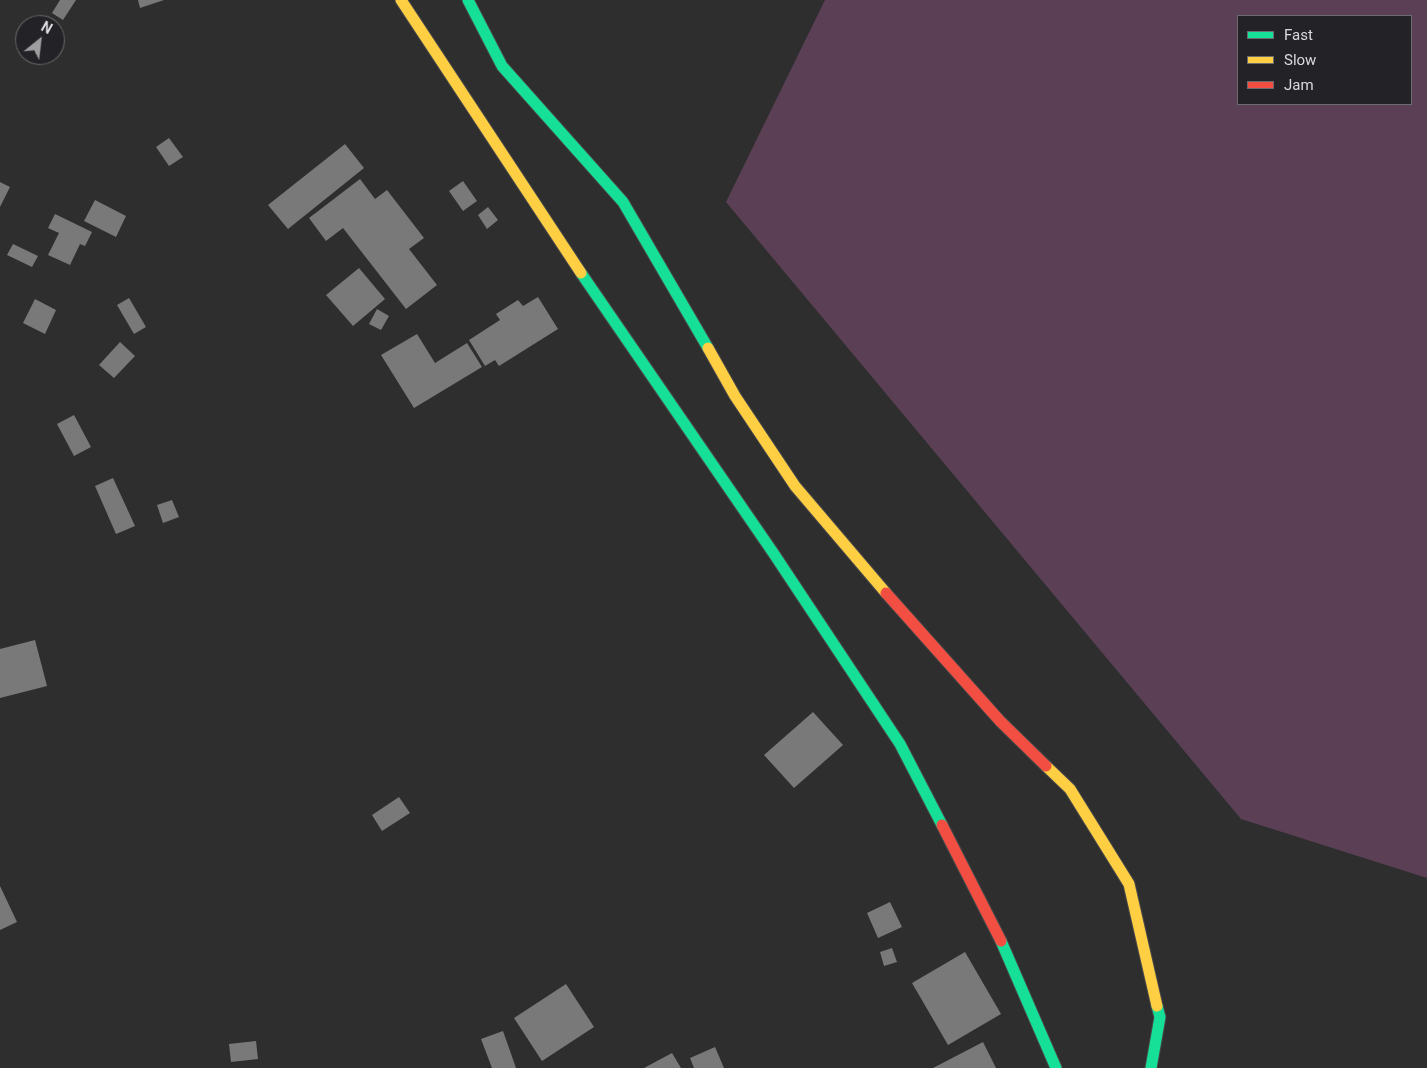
<!DOCTYPE html>
<style>
body{margin:0}
#map{position:relative;width:1427px;height:1068px;overflow:hidden;background:#2e2e2f;font-family:Roboto,sans-serif}
canvas{display:block}
.legend{position:absolute;left:1237px;top:15px;width:175px;height:90px;box-sizing:border-box;background:#232327;border:1px solid #6c6c70;margin:0;padding:6px 9px;list-style:none;font-size:15px;color:#dadadd}
.legend li{display:flex;align-items:center;gap:10px;height:25px}
.legend b{width:25px;border:1px solid #6c6c70}
.north{position:absolute;left:15px;top:15px;width:50px;height:50px;box-sizing:border-box;background:#232327;border:1px solid #6c6c70;border-radius:50%;rotate:29deg;font-size:14px;font-weight:700;line-height:20px;text-align:center;color:#dadadd}
.north::after{content:'';display:block;margin:auto;width:18px;height:22px;background:#9e9ea0;clip-path:polygon(50% 0,100% 100%,50% 72%,0 100%)}
</style>
<div id="map">
<canvas width="1427" height="1068"></canvas>
<ul class="legend">
<li><b style="height:6px;background:#16e098"></b>Fast</li>
<li><b style="height:6px;background:#ffcf43"></b>Slow</li>
<li><b style="height:6px;background:#f24e42"></b>Jam</li>
</ul>
<div class="north">N</div>
</div>
<script>
const c = document.querySelector('canvas').getContext('2d');
c.lineJoin = 'round';
function fill(path, color) { c.fillStyle = color; c.fill(path, 'evenodd'); }
const poly = rows => new Path2D(rows.map(r => 'M' + r).join(''));
function strokePath(path, color, width, dash) { c.strokeStyle = color; c.lineWidth = width; c.lineCap = dash ? 'butt' : 'round'; c.setLineDash(dash || []); c.stroke(path); }
const green = poly([
 [825,0,1427,0,1427,878,1241,819,726,202],
 [1238,16,1411,16,1411,104,1238,104]
]);
const building = poly([
 [60,0,76,0,63,20,52,13],
 [138,0,164,0,140,8],
 [169,138,183,157,169,166,156,147],
 [345,144,364,168,288,229,268,205],
 [360,179,375,199,387,190,424,238,409,249,437,285,406,309,343,228,326,241,309,218],
 [463,181,477,201,463,211,449,191],
 [0,182,10,187,0,207],
 [95,200,126,216,116,237,84,221],
 [488,207,498,220,487,229,478,215],
 [55,214,92,232,85,246,80,244,70,265,48,255,59,233,48,228],
 [13,244,38,256,32,267,7,255],
 [359,268,385,299,353,326,326,295],
 [538,297,558,329,499,366,495,360,485,366,469,340,500,320,496,314,518,300,523,306],
 [129,298,146,327,134,334,117,305],
 [35,299,56,310,45,334,23,323],
 [377,309,389,316,381,330,369,324],
 [417,334,435,363,467,343,482,367,414,408,381,355],
 [120,342,135,356,114,378,99,365],
 [74,415,91,447,74,456,57,424],
 [113,478,135,526,116,534,95,486],
 [172,500,179,517,163,523,157,505],
 [35,640,47,686,0,698,0,649],
 [813,712,843,745,794,788,764,755],
 [399,797,410,813,382,831,372,815],
 [0,886,17,922,0,930],
 [890,902,902,927,878,938,867,913],
 [892,948,897,962,884,966,880,952],
 [965,952,1001,1014,948,1045,912,983],
 [566,984,594,1027,542,1061,514,1018],
 [503,1031,516,1068,492,1068,481,1039],
 [256,1041,258,1059,231,1062,229,1044],
 [983,1042,996,1068,933,1068],
 [715,1047,724,1068,694,1068,690,1058],
 [672,1053,681,1068,644,1068]
]);
const fast = poly([
 [468,0,502,66,623,202,708,348],
 [581,273,774,554,900,744,942,825],
 [1001,941,1056,1068],
 [1151,1068,1160,1017,1157,1006]
]);
const slow = poly([
 [401,0,581,273],
 [708,348,735,396,795,486,886,593],
 [1046,766,1070,789,1129,884,1157,1006]
]);
const jam = poly([
 [886,593,1000,721,1046,766],
 [942,825,1001,941]
]);
fill(green, '#5b4055');
fill(building, '#7a797a');
strokePath(fast, '#4a4a4b', 13);
strokePath(slow, '#4a4a4b', 13);
strokePath(jam, '#4a4a4b', 13);
strokePath(fast, '#16e098', 11);
strokePath(slow, '#ffcf43', 11);
strokePath(jam, '#f24e42', 11);
</script>
